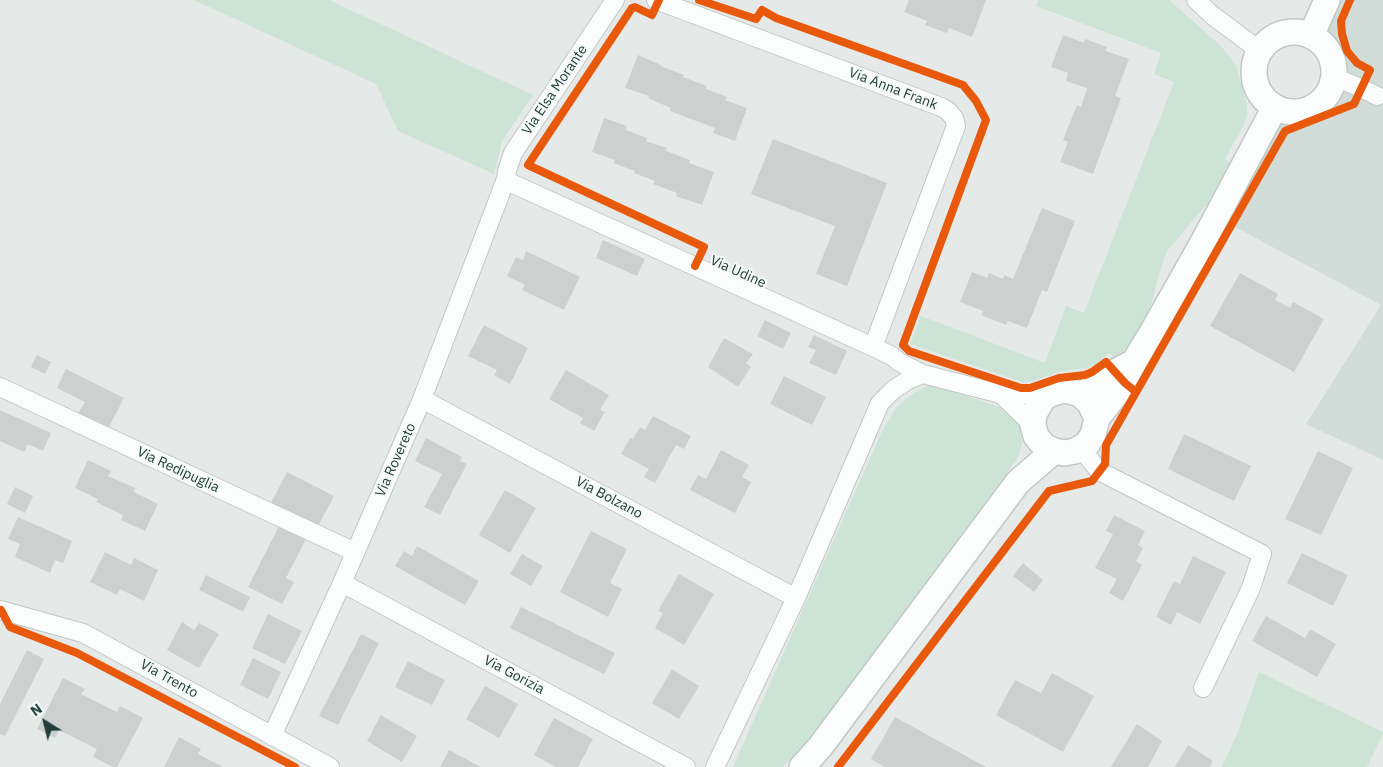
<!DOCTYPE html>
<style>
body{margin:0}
#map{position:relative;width:1383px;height:767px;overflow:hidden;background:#e5eae8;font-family:"IBM Plex Sans",sans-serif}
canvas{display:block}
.north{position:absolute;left:20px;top:697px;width:50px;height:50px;-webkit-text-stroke:4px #f3f9f7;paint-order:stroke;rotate:324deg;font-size:14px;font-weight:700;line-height:20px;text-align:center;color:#223e3a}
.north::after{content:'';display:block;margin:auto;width:18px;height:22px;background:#223e3a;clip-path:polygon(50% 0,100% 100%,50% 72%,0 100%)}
</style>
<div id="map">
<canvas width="1383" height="767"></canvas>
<div class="north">N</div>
</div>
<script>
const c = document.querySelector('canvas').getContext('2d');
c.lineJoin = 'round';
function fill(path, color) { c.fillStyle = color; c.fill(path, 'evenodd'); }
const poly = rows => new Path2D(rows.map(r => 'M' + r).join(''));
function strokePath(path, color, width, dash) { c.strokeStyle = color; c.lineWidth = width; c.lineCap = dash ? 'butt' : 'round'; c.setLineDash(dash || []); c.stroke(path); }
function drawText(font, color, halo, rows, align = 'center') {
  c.font = font + ' "IBM Plex Sans",sans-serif'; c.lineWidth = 4; c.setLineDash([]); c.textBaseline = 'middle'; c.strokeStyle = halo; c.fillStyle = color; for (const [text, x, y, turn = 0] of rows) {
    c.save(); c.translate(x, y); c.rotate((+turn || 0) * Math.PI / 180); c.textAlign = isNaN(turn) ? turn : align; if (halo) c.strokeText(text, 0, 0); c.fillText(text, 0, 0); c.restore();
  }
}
const built = poly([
 [1336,0,1383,0,1383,460,1306,424,1381,305,1224,221,1280,119,1293,119,1326,107,1338,94,1345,67,1337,47,1322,30]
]);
const green = poly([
 [194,0,329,0,533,95,502,141,494,174,398,131,376,84],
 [1038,0,1169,0,1220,45,1230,57,1237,68,1247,105,1247,116,1243,126,1225,159,1230,162,1207,204,1167,251,1160,270,1151,305,1145,324,1135,339,1125,350,1114,358,1109,353,1096,364,1088,368,1070,370,1058,372,1030,382,1022,382,910,344,921,316,1045,363,1066,306,1084,313,1174,82,1154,74,1161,53,1036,6],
 [930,384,1006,409,1021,423,1022,445,1017,459,808,740,783,767,733,767,883,429,896,408,914,393],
 [1259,672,1383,732,1383,734,1367,767,1222,767,1237,734]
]);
const building = poly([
 [909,0,986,0,972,37,949,28,947,33,925,25,927,21,904,12],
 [1063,35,1084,43,1085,39,1107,47,1106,51,1129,59,1115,96,1121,98,1093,174,1060,162,1068,142,1063,140,1077,105,1081,107,1087,88,1066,81,1068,73,1051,67],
 [638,55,661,65,660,66,684,75,683,77,707,86,706,89,727,97,725,100,747,108,735,141,713,133,715,128,670,111,671,108,648,98,649,96,625,88],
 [604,118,627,126,626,130,647,138,646,141,667,148,666,151,690,160,689,163,714,172,702,205,676,196,677,193,653,184,655,181,634,173,635,171,613,163,615,160,592,152],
 [773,139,887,183,847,286,816,274,835,226,751,194],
 [1042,208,1075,221,1047,292,1042,290,1027,328,1008,321,1006,325,981,315,983,311,960,302,972,272,987,278,989,273,1003,279,1004,275,1013,279],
 [603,240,645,259,637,276,596,258],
 [526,251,580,277,564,310,522,290,525,285,507,276,516,257,523,260],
 [1240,273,1278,294,1275,300,1290,308,1293,302,1324,319,1294,372,1210,326],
 [765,320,791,333,783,349,757,336],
 [484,325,528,348,510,384,494,375,497,370,468,356],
 [814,335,847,351,836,375,809,363,816,350,808,347],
 [724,338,753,354,746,363,751,367,738,387,708,367],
 [37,355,51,362,45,374,31,367],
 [66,369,124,398,108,429,78,414,85,402,57,388],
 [566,370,609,395,600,410,605,412,594,431,580,423,583,418,549,399],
 [784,376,826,397,812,425,770,404],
 [0,410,51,433,43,451,28,444,24,452,0,441],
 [653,416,691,436,684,449,676,445,655,483,644,477,649,469,621,454,630,438,633,439,640,427,645,430],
 [1184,434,1251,466,1234,501,1168,469],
 [426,438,462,457,460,461,467,464,440,515,424,507,442,474,415,461],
 [721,450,749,465,742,477,751,482,735,513,690,490,698,475,706,479],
 [1318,451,1353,468,1321,535,1285,519],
 [88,460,111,471,108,476,135,488,134,492,158,504,145,531,121,520,123,515,96,502,98,499,75,488],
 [287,472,334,496,318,526,271,503],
 [15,487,33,496,25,513,7,504],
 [505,490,536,508,510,553,479,535],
 [1114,515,1145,531,1138,545,1143,548,1136,561,1142,565,1123,601,1109,593,1117,579,1095,568,1113,534,1106,531],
 [18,517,72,541,63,563,55,560,50,573,15,557,20,544,8,539],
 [279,526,306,539,286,578,294,582,282,604,248,587],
 [591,531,627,549,610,583,622,589,608,617,560,592],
 [417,546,479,581,465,605,395,566,404,551,412,556],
 [105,552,131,565,134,558,158,570,144,601,120,589,117,595,90,582],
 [1302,553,1348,575,1333,606,1287,583],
 [522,554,543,566,531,586,510,574],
 [1193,556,1226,572,1200,624,1177,612,1171,625,1156,617,1174,581,1180,584],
 [1023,563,1043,580,1034,592,1013,576],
 [679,574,714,594,684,645,655,628,663,613,658,611],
 [206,575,250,597,243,612,199,590],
 [521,607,615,653,604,674,510,628],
 [268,614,302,631,285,664,252,648],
 [1266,616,1305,638,1310,629,1336,644,1317,677,1252,641],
 [182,622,194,630,199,623,219,634,199,668,167,650],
 [361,634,379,643,338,725,319,716],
 [27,650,44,659,5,736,0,734,0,704],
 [253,658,281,672,268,699,240,685],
 [408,661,445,680,432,705,395,687],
 [672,669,699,686,679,719,652,703],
 [1052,673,1094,696,1063,752,996,715,1015,680,1041,693],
 [63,678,85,689,81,694,117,712,120,706,143,718,117,767,113,767,93,757,97,749,59,730,55,738,37,729],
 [485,686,518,704,499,738,466,719],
 [381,715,417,736,402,762,367,741],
 [895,717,986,767,885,767,871,759],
 [554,718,593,739,578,767,556,767,534,755],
 [1137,724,1162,741,1148,767,1111,767],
 [179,737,201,749,198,754,223,767,164,767],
 [1188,745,1213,761,1210,767,1175,767],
 [449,750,481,767,440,767]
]);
const street = poly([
 [615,0,513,153,507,171,506,179,511,183,873,347,892,356,899,362,923,374,1001,394,1048,395],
 [656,0,941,107,948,111,954,118,956,126,873,347],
 [1196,0,1212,15,1260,51],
 [1334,77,1361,88,1377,96],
 [0,387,355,552],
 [1001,394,1033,425],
 [422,399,796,598],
 [1081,448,1099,471,1262,554,1251,588,1203,688],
 [342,583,686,767],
 [0,610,83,633,330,767],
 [272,736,342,583,422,399,506,179],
 [715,767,796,598,880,403,893,390,908,380,923,374]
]);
const secondary = poly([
 '1254 72a40 40 0 1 1 80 0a40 40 0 1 1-80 0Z',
 [1311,36,1327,0],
 [1081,395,1115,372,1134,362],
 [1097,418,1089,402,1081,395,1074,392,1063,390,1048,395,1042,400,1034,414,1033,425,1036,436,1044,446,1054,451,1064,453,1075,451,1087,444,1093,435,1097,418,1125,383,1134,362,1153,331,1201,246,1275,107],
 [802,767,820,747,1018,482,1054,451]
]);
const cycleway = poly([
 [659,0,652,15,635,7,632,8,528,165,704,247,695,266],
 [699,0,756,19,762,10,776,18,963,85,976,101,986,120,903,345,909,351,1021,388,1030,388,1059,378,1085,375,1092,372,1106,362,1125,383,1136,392],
 [1,610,10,627,77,653,295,767],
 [838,767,1049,491,1092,481,1105,464,1106,445,1285,131,1354,104,1370,70,1357,63,1347,51,1342,34,1341,21,1350,0]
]);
const streetNames = [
 ["Via Anna Frank",893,89,21],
 ["Via Elsa Morante",555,90,-56],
 ["Via Udine",738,272,24],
 ["Via Rovereto",396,460,-66],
 ["Via Redipuglia",178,470,25],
 ["Via Bolzano",609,498,28],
 ["Via Gorizia",514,675,28],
 ["Via Trento",169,679,29]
];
fill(built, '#d2dcd8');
fill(green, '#cde3d6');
fill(building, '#ccd1d0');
strokePath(street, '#c2c7c5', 20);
strokePath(secondary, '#c0c8c6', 28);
strokePath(street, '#fbfcfc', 18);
strokePath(secondary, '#fbfcfc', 25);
strokePath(cycleway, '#e8590c', 8);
drawText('14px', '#223e3a', '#f3f9f7', streetNames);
</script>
